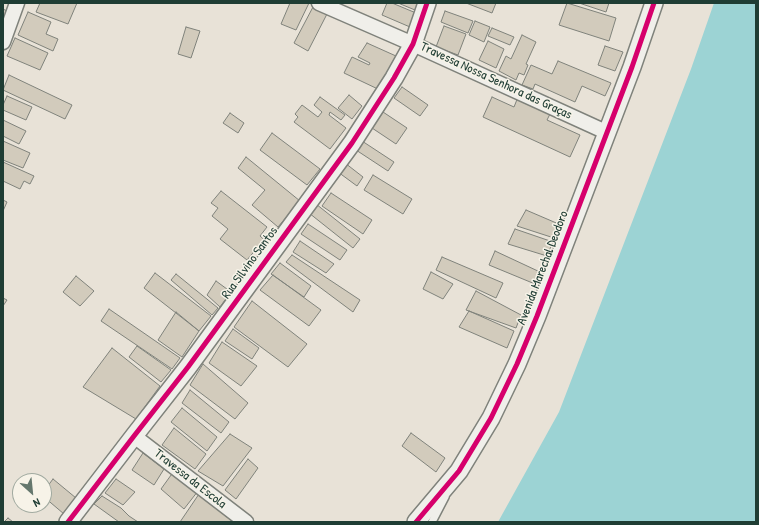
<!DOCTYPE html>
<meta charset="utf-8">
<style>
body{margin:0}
#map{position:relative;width:759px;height:525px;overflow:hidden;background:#e8e2d7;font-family:"Patrick Hand",sans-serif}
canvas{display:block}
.frame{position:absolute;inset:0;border:4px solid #1f3d34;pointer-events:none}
.north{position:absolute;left:12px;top:473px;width:40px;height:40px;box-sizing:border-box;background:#f7f3e8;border:1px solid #a1aaa0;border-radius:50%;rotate:153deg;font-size:11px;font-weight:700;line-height:16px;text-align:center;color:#1f3d34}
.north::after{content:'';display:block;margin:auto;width:14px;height:18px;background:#65776d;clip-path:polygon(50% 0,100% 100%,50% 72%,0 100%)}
</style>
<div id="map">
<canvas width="759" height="525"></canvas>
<div class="frame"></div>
<div class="north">N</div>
</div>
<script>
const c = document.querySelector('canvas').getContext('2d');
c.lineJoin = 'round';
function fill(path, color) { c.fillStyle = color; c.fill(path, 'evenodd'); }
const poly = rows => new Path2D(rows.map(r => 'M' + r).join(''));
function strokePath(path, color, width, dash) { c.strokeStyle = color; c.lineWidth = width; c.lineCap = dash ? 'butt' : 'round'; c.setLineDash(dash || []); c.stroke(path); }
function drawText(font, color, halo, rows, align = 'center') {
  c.font = font + ' "Patrick Hand",sans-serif'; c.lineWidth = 3; c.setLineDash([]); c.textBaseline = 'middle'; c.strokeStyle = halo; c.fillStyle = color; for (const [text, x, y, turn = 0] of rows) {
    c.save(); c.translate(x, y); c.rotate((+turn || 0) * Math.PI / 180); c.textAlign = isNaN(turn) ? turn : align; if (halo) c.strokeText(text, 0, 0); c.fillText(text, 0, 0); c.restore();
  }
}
const water = poly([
 [714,3,756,3,756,522,498,522,559,412,691,69]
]);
const building = poly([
 [40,3,77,3,68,24,36,12,40,3],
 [290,3,309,3,296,30,281,24,290,3],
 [387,3,392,3,416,13,410,27,382,15,387,3],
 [398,3,418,3,415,10,398,3],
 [466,3,496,3,492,13,466,3],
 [567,3,616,18,609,41,559,25,567,3],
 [579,3,609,3,606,12,579,3],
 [313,7,327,14,308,51,294,43,313,7],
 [3,9,11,13,3,24,3,9],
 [445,11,473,21,468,33,441,22,445,11],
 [28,12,51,22,46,34,58,39,53,51,18,35,28,12],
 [475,21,490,27,484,42,469,35,475,21],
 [444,26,466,34,458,55,436,47,444,26],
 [186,27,200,31,191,58,178,54,186,27],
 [492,28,514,37,510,45,488,36,492,28],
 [522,35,536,42,526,64,528,65,524,75,519,73,516,80,499,71,506,56,511,59,522,35],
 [15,38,48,53,40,70,7,56,15,38],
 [488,41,504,49,496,68,479,60,488,41],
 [367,43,396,56,380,90,344,73,352,57,369,65,370,63,358,57,367,43],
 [605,46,623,52,615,71,598,65,605,46],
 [558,61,611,83,605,96,582,86,575,102,535,84,533,89,522,85,531,65,552,74,558,61],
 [9,75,72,105,65,119,3,90,9,75],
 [402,87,428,105,420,116,394,98,402,87],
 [349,95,362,106,352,119,338,108,349,95],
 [7,96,32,107,26,120,3,110,3,105,7,96],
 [320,97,345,115,341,120,330,112,329,115,346,128,330,149,294,122,298,117,295,114,302,105,318,117,322,112,314,105,320,97],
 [492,97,514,107,518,97,551,112,547,120,580,135,570,157,483,117,492,97],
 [383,112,407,128,396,144,372,128,383,112],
 [230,113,244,123,238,133,223,123,230,113],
 [3,120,26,131,19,144,3,136,3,120],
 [272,133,320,169,307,185,260,150,272,133],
 [3,141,30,153,23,168,3,160,3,141],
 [362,141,394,162,388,171,356,150,362,141],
 [246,157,300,201,278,227,252,205,265,190,238,168,246,157],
 [3,162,34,176,30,184,24,181,20,189,3,181,3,162],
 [345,163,363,177,357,186,338,172,345,163],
 [373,175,412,199,403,214,364,190,373,175],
 [221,191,267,227,260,236,267,242,260,250,257,248,247,260,220,239,228,229,212,216,218,208,211,203,221,191],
 [331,193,372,220,363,234,322,206,331,193],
 [3,200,7,202,3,211,3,200],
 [316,204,360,239,353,248,309,213,316,204],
 [526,210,561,225,554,238,517,226,526,210],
 [308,224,347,250,340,260,301,234,308,224],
 [515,229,553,242,547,256,508,244,515,229],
 [300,241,334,264,326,273,293,252,300,241],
 [495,251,540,272,535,284,489,265,495,251],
 [292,255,360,300,353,312,286,262,292,255],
 [442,257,503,283,496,298,436,270,442,257],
 [280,263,311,286,304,297,271,274,280,263],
 [431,272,453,284,443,299,423,289,431,272],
 [155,273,211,316,199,331,144,288,155,273],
 [176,274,218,308,212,315,171,280,176,274],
 [273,275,321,310,309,326,260,290,273,275],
 [76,276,94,291,80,306,63,292,76,276],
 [216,281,231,292,220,307,207,295,216,281],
 [476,291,521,315,516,328,466,310,476,291],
 [3,298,7,300,3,306,3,298],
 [252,301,307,344,288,367,234,327,252,301],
 [109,309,180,358,172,369,101,321,109,309],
 [469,311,514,331,507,348,459,327,469,311],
 [176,312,199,331,182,357,158,340,176,312],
 [233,329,259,348,252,359,225,341,233,329],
 [222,342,257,366,241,386,209,363,222,342],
 [137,346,171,370,161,382,129,357,137,346],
 [112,348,160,386,136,419,83,387,112,348],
 [203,364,248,403,235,419,190,385,203,364],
 [190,390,229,422,221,433,182,403,190,390],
 [182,408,217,437,207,451,171,422,182,408],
 [174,428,206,454,195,469,162,445,174,428],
 [411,433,445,458,436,472,402,446,411,433],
 [230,434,252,448,223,486,198,471,230,434],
 [143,453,164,469,154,485,132,470,143,453],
 [248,459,258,468,236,499,225,490,248,459],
 [174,471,198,491,184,509,161,489,174,471],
 [53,479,76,498,64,514,44,497,44,491,53,479],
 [116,479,135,492,123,505,105,493,116,479],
 [199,494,233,522,180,522,199,494],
 [102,496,121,508,129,516,138,522,119,522,94,504,102,496],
 [8,518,13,522,4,522,8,518]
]);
const service = poly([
 [432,522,445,497]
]);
const minor = poly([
 [319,3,413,44,606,132],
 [3,42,17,3],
 [134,436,246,522]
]);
const tertiary = poly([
 [68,522,134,436,188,367,352,143,394,78,413,44,427,3],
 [416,522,459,471,491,418,517,364,537,316,632,67,654,3]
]);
const cycleway = poly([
 [68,522,134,436,188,367,352,143,394,78,413,44,427,3],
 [416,522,459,471,491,418,517,364,537,316,632,67,654,3]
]);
const streetNames = [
 ["Travessa Nossa Senhora das Graças",496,81,25],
 ["Rua Silvino Santos",250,263,-54],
 ["Avenida Marechal Deodoro",543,268,-69],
 ["Travessa da Escola",190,479,38]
];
fill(water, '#9cd3d4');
fill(building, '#d2cbbc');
strokePath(building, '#7f827b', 1);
strokePath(service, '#7f827b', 10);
strokePath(minor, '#7f827b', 17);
strokePath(tertiary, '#7f827b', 20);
strokePath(service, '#f0efea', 7);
strokePath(minor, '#f0efea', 14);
strokePath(tertiary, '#f0efea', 17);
strokePath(cycleway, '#d6006c', 5);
drawText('13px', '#1f3d34', '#f7f3e8', streetNames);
</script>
